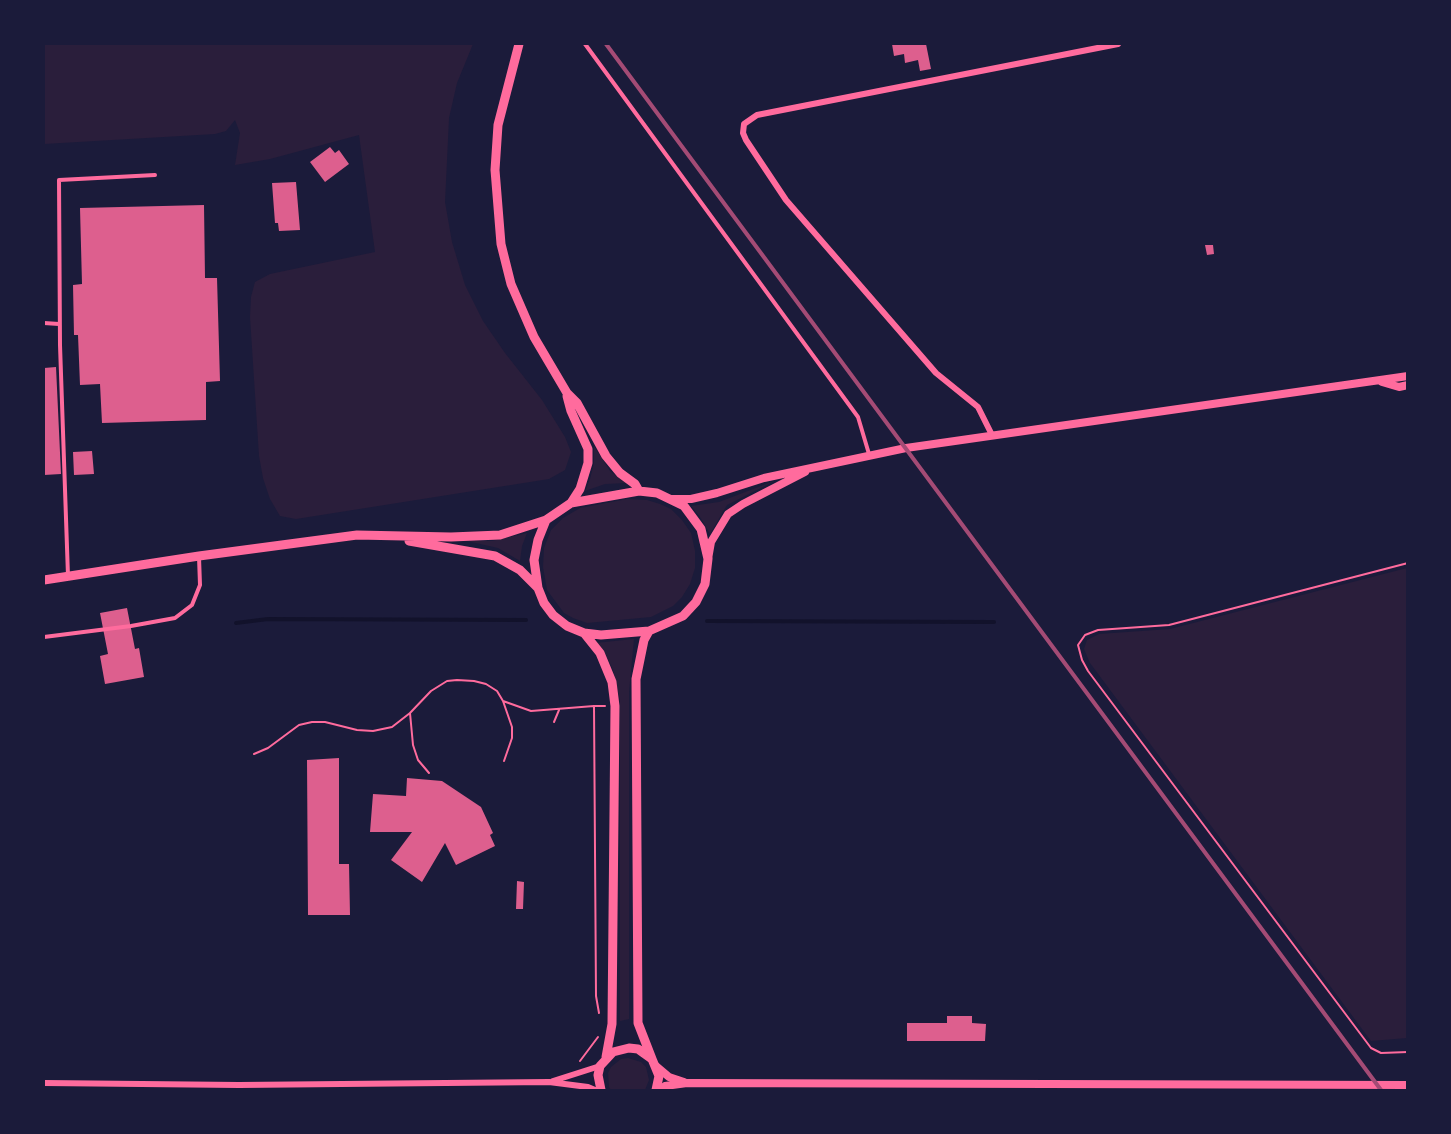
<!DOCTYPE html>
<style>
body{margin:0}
#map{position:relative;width:1451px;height:1134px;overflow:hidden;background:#1b1b3a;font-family:Quicksand,sans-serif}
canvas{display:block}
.frame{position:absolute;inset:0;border:45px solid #1b1b3a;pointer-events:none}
</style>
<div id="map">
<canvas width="1451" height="1134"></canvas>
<div class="frame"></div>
</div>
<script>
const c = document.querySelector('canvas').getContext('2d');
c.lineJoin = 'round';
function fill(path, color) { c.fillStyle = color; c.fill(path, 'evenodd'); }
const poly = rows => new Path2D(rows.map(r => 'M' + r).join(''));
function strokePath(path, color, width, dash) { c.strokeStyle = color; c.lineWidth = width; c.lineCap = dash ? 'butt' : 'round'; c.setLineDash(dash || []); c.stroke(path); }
const green = poly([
 [44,44,473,44,457,83,449,118,445,202,452,242,465,285,483,321,505,353,542,400,565,437,571,452,565,470,549,479,296,519,280,516,270,499,263,478,259,456,250,317,251,297,255,282,270,274,375,252,359,135,270,159,235,165,240,133,235,120,226,131,215,134,44,144],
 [594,446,610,471,626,483,605,484,585,491,590,479,594,463],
 [777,480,727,505,710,534,700,517,691,506,719,502],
 [627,499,647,500,660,504,671,509,682,520,691,533,695,551,695,568,690,584,682,597,673,606,651,617,587,623,573,618,564,613,547,590,543,567,544,548,551,530,563,518,580,508],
 [527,533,522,546,520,561,498,548,467,541,492,541],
 [1407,568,1407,1038,1371,1041,1090,663,1084,649,1087,640,1099,634,1170,629],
 [634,639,629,692,629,1019,620,1021,620,700,613,670,606,655,595,643],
 [628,1058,641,1062,646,1067,649,1080,645,1090,611,1090,609,1087,608,1073,611,1067,621,1059]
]);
const stream = poly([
 [707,621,994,622],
 [236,623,268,619,526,620]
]);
const building = poly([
 [892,44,926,44,931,69,920,71,918,60,905,63,904,54,894,56],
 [330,147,335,153,339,150,349,164,325,182,310,162],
 [296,182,300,230,279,231,278,223,275,223,272,183],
 [204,205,205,278,217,278,220,381,206,382,206,420,102,423,100,384,80,385,78,335,74,335,73,285,82,284,80,208],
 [1205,245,1213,245,1214,254,1207,255],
 [56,367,61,474,44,475,44,368],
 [92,451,94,474,74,475,73,452],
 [127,608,135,649,139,648,144,677,105,684,100,656,108,654,100,613],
 [339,758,339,864,349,864,350,915,308,915,307,760],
 [407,778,442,781,481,807,493,833,490,835,495,846,456,865,445,843,422,882,391,860,412,832,370,832,373,794,406,796],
 [517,881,524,882,523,909,516,909],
 [947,1016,972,1016,972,1023,986,1024,985,1041,907,1041,907,1023,947,1023]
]);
const path = poly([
 [1408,563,1169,625,1098,630,1085,635,1078,645,1082,660,1088,671,1371,1048,1381,1053,1408,1052],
 [503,701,531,711,594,706],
 [410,713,413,745,418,760,429,773],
 [554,722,559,710],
 [254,754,268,748,299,725,312,722,325,722,357,730,373,731,392,727,410,713,431,691,447,681,457,680,474,681,486,684,497,691,503,701,512,727,512,738,504,761],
 [599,1013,596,996,594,706,605,706],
 [580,1061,598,1037]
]);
const service = poly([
 [585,44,858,417,869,454],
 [44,323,59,324],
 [68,576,60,345,59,180,155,175],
 [44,637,131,626,175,618,192,605,200,585,199,557]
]);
const minor = poly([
 [992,435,978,407,936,373,786,200,746,140,743,133,744,124,757,115,1118,44],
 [553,1081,600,1066],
 [44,1083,239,1085,549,1082,588,1087,595,1090]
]);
const tertiary = poly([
 [1382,382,1399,387,1408,385],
 [671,499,691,499,717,493,764,478,906,448,1408,376],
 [708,559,711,542,728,514,743,504,805,472],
 [656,1066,669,1077,684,1082],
 [659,1090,665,1086,687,1083,1408,1085]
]);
const secondary = poly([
 [519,44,498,125,495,170,501,244,511,284,534,337,567,393,577,403,606,456,620,473,635,484,639,491],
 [567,396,571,411,588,449,588,463,580,489,571,503],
 [639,491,657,493,684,506,701,529,708,559,705,584,696,602,683,616,649,631,601,635,584,633,567,626,553,615,544,603,538,588,534,560,538,540,546,520,571,503,639,491],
 [409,541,495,556,520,570,538,588],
 [44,580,199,556,357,535,451,537,500,535,546,520],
 [649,631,644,640,636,679,638,1023,652,1059],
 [584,633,600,653,612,682,615,706,612,1024,606,1057],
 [601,1090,598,1075,600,1066,613,1052,629,1048,638,1049,652,1059,659,1076,656,1090]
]);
const rail = poly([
 [606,44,1381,1090]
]);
fill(green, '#2a1e3b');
strokePath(stream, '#12122b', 4);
fill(building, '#dd5f8e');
strokePath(path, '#ff6b9d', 2);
strokePath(service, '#ff6b9d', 4);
strokePath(minor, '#ff6b9d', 6);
strokePath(tertiary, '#ff6b9d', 8);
strokePath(secondary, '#ff6b9d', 9);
strokePath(rail, '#a44b75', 4);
</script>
